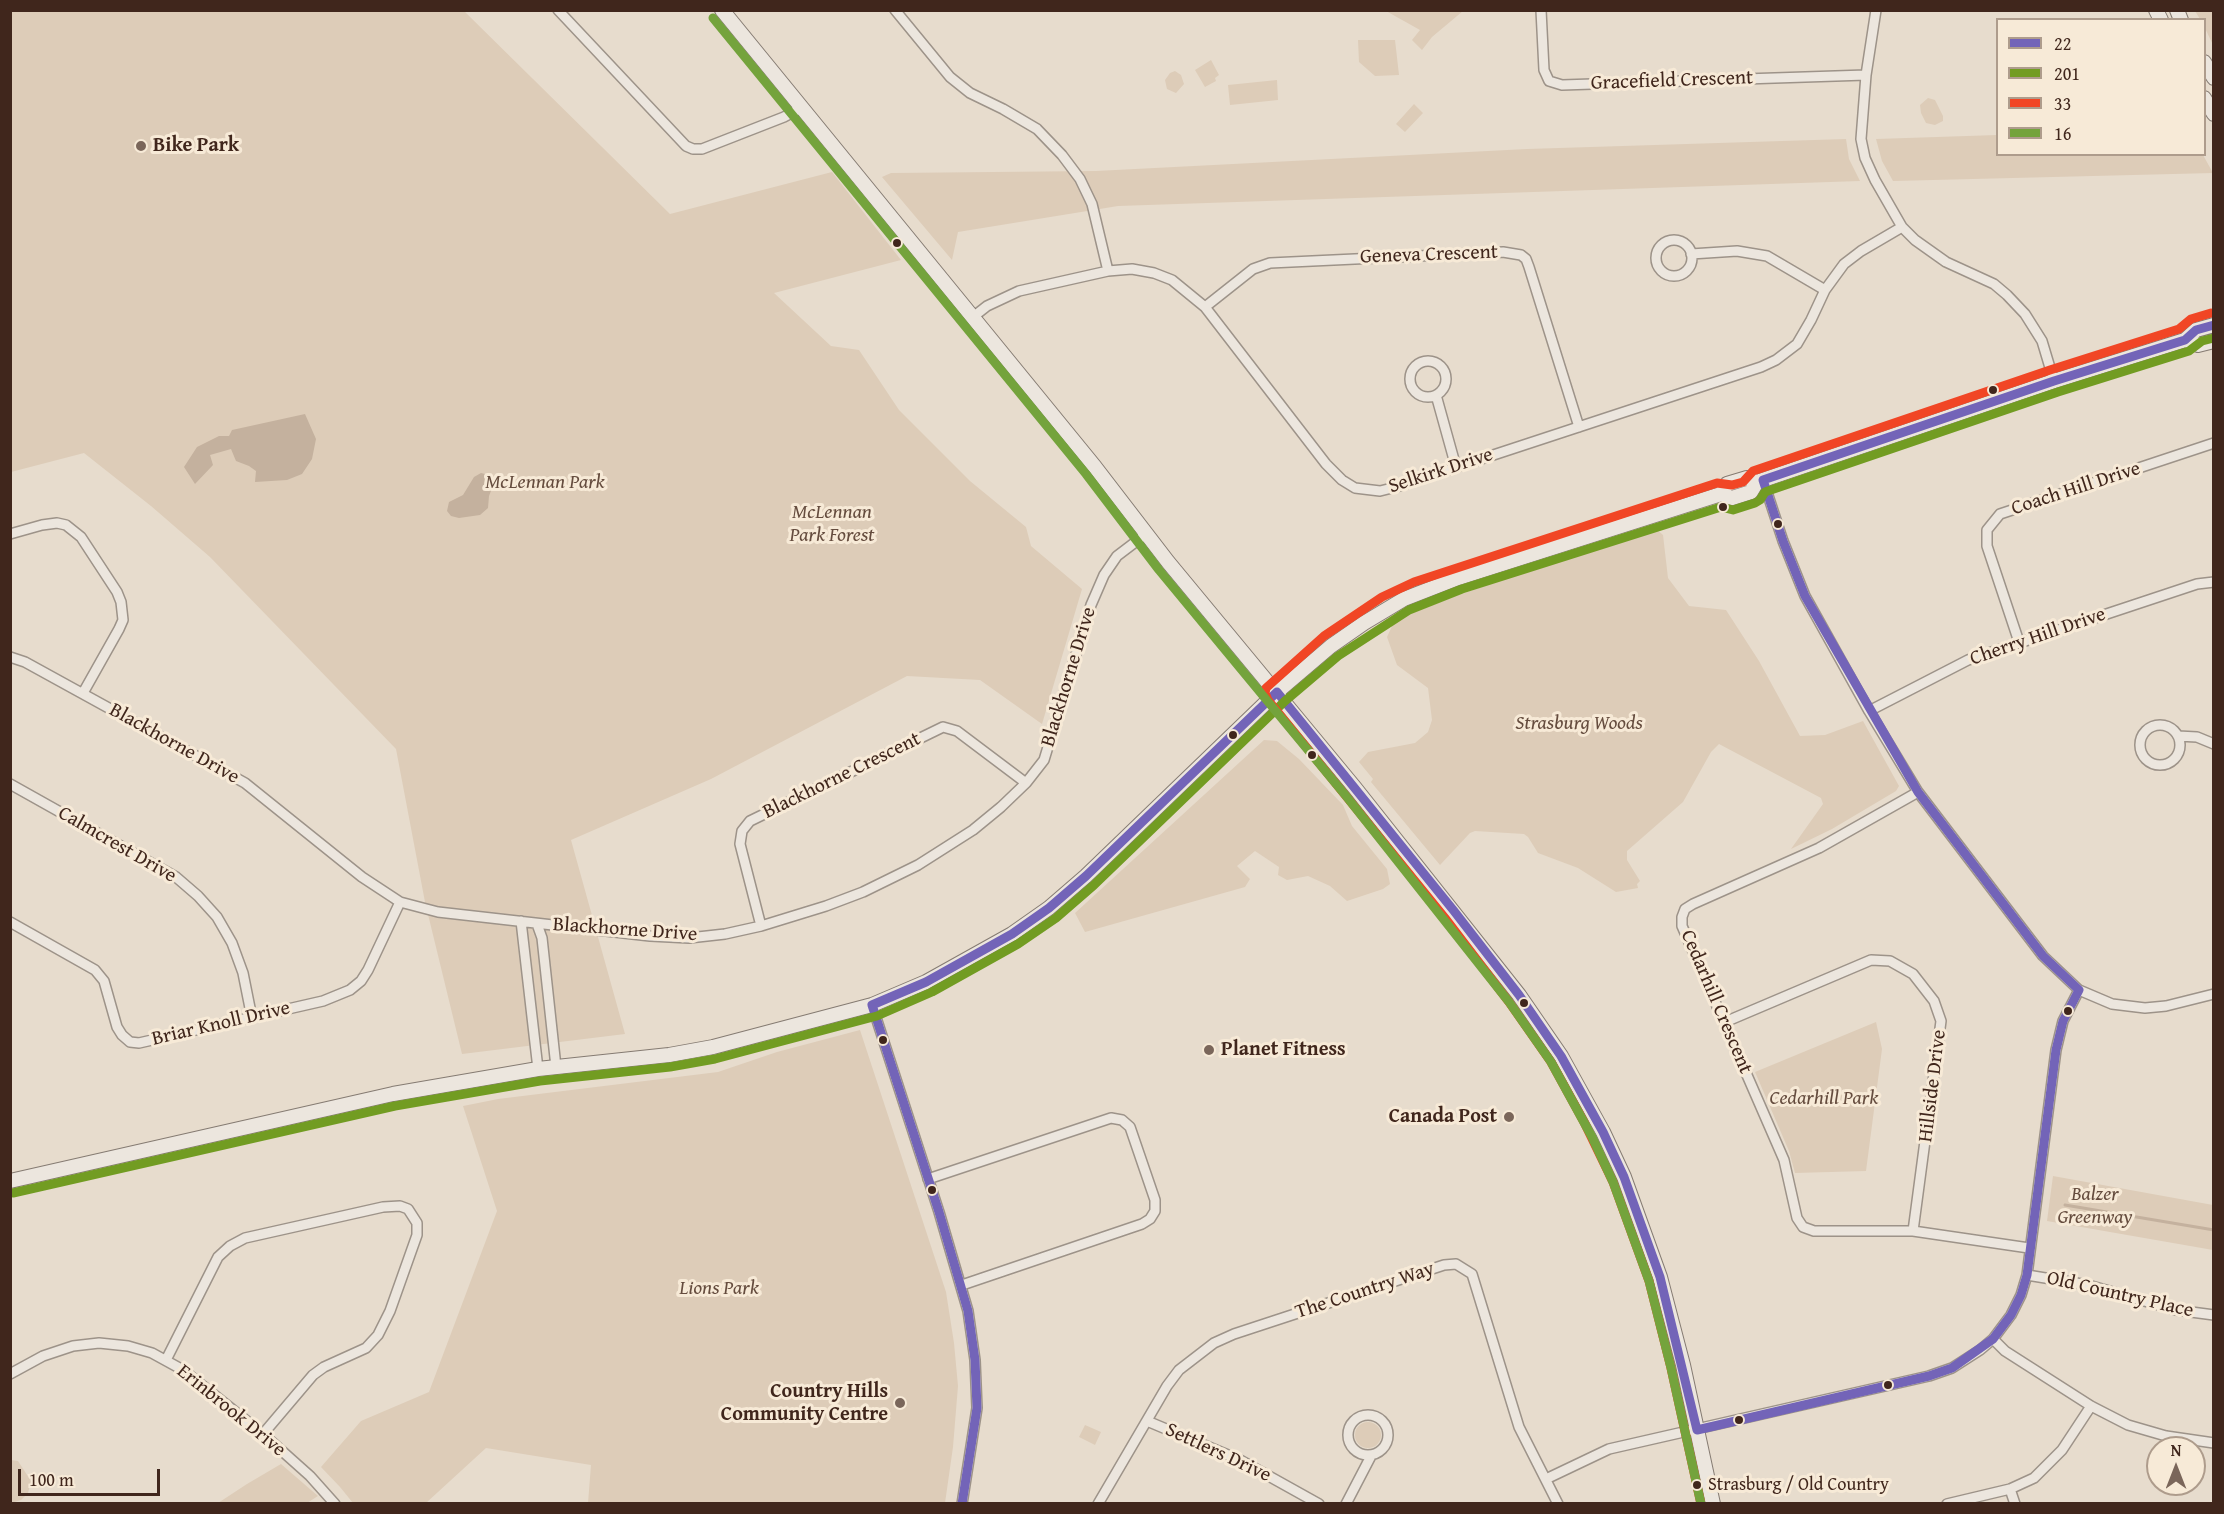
<!DOCTYPE html>
<style>
body{margin:0}
#map{position:relative;width:2224px;height:1514px;overflow:hidden;background:#e7dccd;font-family:"Gentium Book Plus",serif}
canvas{display:block}
.frame{position:absolute;inset:0;border:12px solid #40261c;pointer-events:none}
.legend{position:absolute;left:1996px;top:18px;width:210px;height:138px;box-sizing:border-box;background:#f7ead7;border:2px solid #ae9c8c;margin:0;padding:8px 10px;list-style:none;font-size:18px;color:#40261c}
.legend li{display:flex;align-items:center;gap:12px;height:30px}
.legend b{width:30px;border:2px solid #ae9c8c}
.north{position:absolute;left:2146px;top:1436px;width:60px;height:60px;box-sizing:border-box;background:#f7ead7;border:2px solid #ae9c8c;border-radius:50%;rotate:0deg;font-size:16px;font-weight:700;line-height:24px;text-align:center;color:#40261c}
.north::after{content:'';display:block;margin:auto;width:21px;height:27px;background:#7a665a;clip-path:polygon(50% 0,100% 100%,50% 72%,0 100%)}
.scale{position:absolute;left:18px;top:1469px;width:142px;height:27px;box-sizing:border-box;border:3px solid #40261c;border-top:0;padding-left:8px;font-size:18px;line-height:21px;white-space:nowrap;color:#40261c;-webkit-text-stroke:4px #f7ead7;paint-order:stroke}
</style>
<div id="map">
<canvas width="2224" height="1514"></canvas>
<div class="frame"></div>
<ul class="legend">
<li><b style="height:8px;background:#7364b8"></b>22</li>
<li><b style="height:8px;background:#729c22"></b>201</li>
<li><b style="height:8px;background:#f14625"></b>33</li>
<li><b style="height:8px;background:#74a33c"></b>16</li>
</ul>
<div class="north">N</div>
<div class="scale">100 m</div>
</div>
<script>
const c = document.querySelector('canvas').getContext('2d');
c.lineJoin = 'round';
function fill(path, color) { c.fillStyle = color; c.fill(path, 'evenodd'); }
const poly = rows => new Path2D(rows.map(r => 'M' + r).join(''));
function strokePath(path, color, width, dash) { c.strokeStyle = color; c.lineWidth = width; c.lineCap = dash ? 'butt' : 'round'; c.setLineDash(dash || []); c.stroke(path); }
function drawText(font, color, halo, rows, align = 'center') {
  c.font = font + ' "Gentium Book Plus",serif'; c.lineWidth = 6; c.setLineDash([]); c.textBaseline = 'middle'; c.strokeStyle = halo; c.fillStyle = color; for (const [text, x, y, turn = 0] of rows) {
    c.save(); c.translate(x, y); c.rotate((+turn || 0) * Math.PI / 180); c.textAlign = isNaN(turn) ? turn : align; if (halo) c.strokeText(text, 0, 0); c.fillText(text, 0, 0); c.restore();
  }
}
const green = poly([
 [11,11,464,11,670,214,832,172,901,260,774,293,831,346,859,350,899,410,970,481,1026,527,1031,546,1082,589,1042,724,980,680,907,676,711,779,571,840,625,1034,462,1054,425,902,396,749,210,557,151,506,84,453,11,472],
 [1386,11,1463,10,1463,11,1432,37,1422,50,1412,40,1420,30],
 [2195,11,2213,11,2213,45,2205,28,2204,20,2200,19],
 [1358,40,1395,40,1399,75,1375,76,1359,62],
 [1211,60,1219,75,1215,78,1216,81,1205,87,1195,70],
 [1175,71,1181,75,1184,84,1176,93,1167,89,1165,80,1170,73],
 [1277,80,1278,100,1230,105,1228,85],
 [1928,98,1935,100,1943,116,1943,121,1935,125,1926,123,1921,113,1920,105],
 [1414,104,1423,113,1405,132,1396,124],
 [1997,135,1998,154,2203,155,2213,173,1893,181,1882,161,1876,139],
 [1846,139,1849,159,1860,181,1118,206,958,232,952,260,882,177,891,173,1096,171,1527,149],
 [1655,528,1663,535,1668,578,1689,606,1726,610,1759,661,1800,736,1825,735,1863,721,1899,786,1896,791,1832,829,1791,849,1823,804,1821,798,1719,744,1711,752,1683,802,1627,851,1627,860,1640,881,1637,884,1638,888,1616,892,1578,868,1538,853,1528,837,1524,834,1475,831,1470,833,1440,865,1371,782,1373,779,1359,762,1368,752,1415,743,1428,732,1432,720,1428,688,1397,665,1387,637,1393,624,1398,621,1397,619,1456,596,1621,538],
 [1264,740,1277,741,1299,759,1343,805,1352,826,1387,869,1390,884,1383,889,1347,901,1330,886,1308,876,1287,880,1278,875,1279,867,1255,851,1237,866,1250,879,1245,887,1085,932,1075,913],
 [1876,1022,1882,1049,1866,1171,1795,1173,1789,1151,1755,1072],
 [860,1030,946,1292,954,1343,958,1386,953,1447,945,1503,588,1503,591,1465,486,1448,426,1503,353,1503,340,1487,321,1467,361,1421,429,1392,497,1211,463,1106,498,1099,718,1072,777,1052],
 [2053,1176,2213,1205,2213,1250,2047,1221],
 '1355 1435a13 13 0 1 1 26 0a13 13 0 1 1-26 0Z',
 [1085,1425,1101,1432,1095,1445,1079,1437],
 [11,1460,18,1461,31,1481,28,1493,21,1500,11,1503],
 [281,1464,318,1496,307,1503,218,1503,247,1484]
]);
const water = poly([
 [305,414,316,439,312,459,302,474,287,480,255,482,256,471,249,466,236,461,231,449,210,455,213,465,195,484,184,467,197,447,219,436,229,436,232,430],
 [481,473,489,475,494,483,489,496,488,508,480,515,459,518,451,516,447,511,449,502,463,495,474,477]
]);
const stream = poly([
 [2065,1205,2214,1230]
]);
const street = poly([
 [558,10,686,146,693,149,702,149,784,117,801,108],
 [895,10,950,77,970,93,1003,109,1037,129,1062,155,1080,179,1092,204,1108,271],
 [1541,10,1544,70,1549,81,1562,85,1866,75],
 [1876,10,1866,75,1861,139,1865,158,1875,180,1902,227,1915,240,1946,262,1994,284,2007,295,2025,314,2042,341,2054,381],
 '1656 258a18 18 0 1 1 36 0a18 18 0 1 1-36 0Z',
 [1691,254,1737,251,1767,256,1825,290],
 [1205,307,1253,269,1270,263,1503,252,1521,255,1526,259,1529,267,1579,427],
 [973,317,987,306,1019,291,1108,271,1132,269,1154,273,1172,280,1205,307,1326,464,1342,480,1355,488,1380,491,1396,487,1761,367,1776,360,1797,344,1811,320,1825,290,1844,264,1861,251,1902,227],
 '1410 379a18 18 0 1 1 36 0a18 18 0 1 1-36 0Z',
 [1436,395,1456,467],
 [1763,480,1783,541,1805,596,1869,711,1918,792,2043,956,2079,990,2112,1004,2145,1008,2166,1006,2214,994],
 [10,534,42,525,57,523,66,525,81,537,117,592,121,602,123,620,119,629,83,693],
 [2019,642,1987,546,1987,530,2000,514,2214,443],
 [10,657,25,662,245,783,362,877,400,902,438,912,650,936,689,938,725,934,761,926,826,906,863,892,918,865,973,830,1001,807,1026,783,1044,760,1091,605,1104,575,1117,556,1146,534],
 [1869,711,1968,660,2197,584,2214,582],
 '2140 745a20 20 0 1 1 40 0a20 20 0 1 1-40 0Z',
 [2178,736,2197,737,2214,744],
 [10,784,176,877,198,896,217,917,232,943,243,973,252,1018],
 [1918,792,1819,848,1693,904,1685,909,1682,917,1682,926,1784,1160,1797,1218,1803,1227,1814,1231,1913,1231,2029,1248],
 [521,921,538,1069],
 [10,922,95,970,104,981,117,1027,122,1035,130,1042,139,1043,323,1001,350,990,361,981,368,970,400,902],
 [537,924,542,938,556,1067],
 [761,926,740,844,742,831,750,821,943,727,957,731,1026,783],
 [872,1005,939,1212,968,1311,975,1360,977,1408,962,1504],
 [1725,1022,1871,960,1890,961,1913,974,1934,1001,1941,1021,1913,1231],
 [928,1179,1111,1118,1122,1120,1130,1127,1155,1200,1155,1211,1150,1219,1142,1224,962,1285],
 [2027,1275,2088,1285,2176,1310,2214,1315],
 [1993,1339,2005,1351,2091,1406,2128,1425,2166,1436,2214,1443],
 [166,1360,218,1257,230,1246,245,1238,383,1207,400,1206,408,1209,417,1223,417,1235,390,1311,378,1335,366,1348,324,1367,313,1375,263,1434],
 [10,1374,43,1356,73,1346,99,1343,128,1346,152,1353,183,1370,263,1434,310,1476,335,1504],
 '1348 1435a20 20 0 1 1 40 0a20 20 0 1 1-40 0Z',
 [1147,1421,1240,1460,1319,1504],
 [1546,1479,1609,1449,1929,1376,1952,1368,1980,1350,1993,1339,2011,1315,2021,1295,2027,1275,2056,1050,2063,1021,2079,990],
 [2010,1489,2015,1504],
 [1098,1504,1167,1386,1179,1370,1214,1343,1234,1334,1444,1265,1456,1264,1472,1274,1519,1427,1558,1504],
 [1346,1504,1371,1456],
 [1947,1504,2010,1489,2034,1478,2062,1450,2091,1406]
]);
const secondary = poly([
 [722,10,1095,467,1168,562,1355,788,1519,995,1561,1056,1603,1132,1624,1177,1660,1277,1683,1365,1713,1504],
 [2156,10,2161,20],
 [2177,10,2181,20],
 [2204,62,2214,78],
 [2204,98,2214,114],
 [2185,340,2198,345,2214,341],
 [1721,494,1727,484,1747,478,1757,482],
 [10,1181,393,1094,538,1069,669,1055,713,1047,872,1005,926,982,1012,934,1049,908,1086,876,1277,692,1331,646,1364,623,1404,599,1458,578,1721,494,1732,498,1751,492,1757,482,2054,381,2185,340,2196,330,2214,325]
]);
const bus1 = poly([
 [962,1504,977,1408,975,1360,968,1311,939,1212,872,1005,926,982,1012,934,1049,908,1086,876,1277,692,1454,911,1519,995,1561,1056,1603,1132,1624,1177,1660,1277,1697,1430,1929,1376,1952,1368,1993,1339,2011,1315,2021,1295,2027,1275,2056,1050,2063,1021,2079,990,2043,956,1918,792,1805,596,1783,541,1763,480,2054,381,2185,340,2196,330,2214,325]
]);
const bus2 = poly([
 [13,1193,395,1106,540,1081,670,1067,715,1059,877,1016,932,992,1018,944,1056,918,1094,885,1285,701,1338,656,1409,610,1462,589,1721,507,1733,510,1755,503,1760,500,1765,492,2058,392,2189,351,2202,341,2214,338]
]);
const bus3 = poly([
 [1701,1504,1671,1368,1649,1281,1613,1182,1584,1122,1551,1062,1509,1002,1445,918,1268,700,1265,693,1266,688,1324,636,1382,597,1414,582,1717,483,1732,485,1743,482,1753,471,2050,370,2179,329,2191,319,2211,313]
]);
const bus4 = poly([
 [713,18,1086,474,1159,570,1346,796,1509,1002,1551,1062,1592,1137,1613,1182,1649,1281,1671,1368,1701,1504]
]);
const markers = [
 [141,146,6,"#7a665a"],
 [897,243,5,"#40261c"],
 [1993,390,5,"#40261c"],
 [1723,507,5,"#40261c"],
 [1778,524,5,"#40261c"],
 [1233,735,5,"#40261c"],
 [1312,755,5,"#40261c"],
 [1524,1003,5,"#40261c"],
 [2068,1011,5,"#40261c"],
 [883,1040,5,"#40261c"],
 [1209,1050,6,"#7a665a"],
 [1509,1117,6,"#7a665a"],
 [932,1190,5,"#40261c"],
 [1888,1385,5,"#40261c"],
 [900,1403,6,"#7a665a"],
 [1739,1420,5,"#40261c"],
 [1697,1485,5,"#40261c"]
];
const busNames = [
 ["Strasburg / Old Country",1708,1485]
];
const streetNames = [
 ["Gracefield Crescent",1672,81,-2],
 ["Geneva Crescent",1429,255,-2],
 ["Selkirk Drive",1441,471,-18],
 ["Coach Hill Drive",2076,489,-18],
 ["Cherry Hill Drive",2038,637,-19],
 ["Blackhorne Drive",1069,677,-73],
 ["Blackhorne Drive",174,744,29],
 ["Blackhorne Crescent",842,776,-26],
 ["Calmcrest Drive",117,845,30],
 ["Blackhorne Drive",625,930,4],
 ["Cedarhill Crescent",1716,1002,67],
 ["Briar Knoll Drive",221,1024,-13],
 ["Hillside Drive",1933,1086,-83],
 ["The Country Way",1365,1291,-18],
 ["Old Country Place",2120,1295,13],
 ["Erinbrook Drive",231,1411,39],
 ["Settlers Drive",1218,1453,25]
];
const poiNames = [
 ["Bike Park",153,146],
 ["Planet Fitness",1221,1050],
 ["Canada Post",1497,1117,"right"],
 ["Country Hills",888,1392,"right"],
 ["Community Centre",888,1415,"right"]
];
const parkNames = [
 ["McLennan Park",545,483],
 ["McLennan",832,513],
 ["Park Forest",832,536],
 ["Strasburg Woods",1579,724],
 ["Cedarhill Park",1824,1099],
 ["Balzer",2095,1195],
 ["Greenway",2095,1218],
 ["Lions Park",719,1289]
];
fill(green, '#ddccb8');
fill(water, '#c4b19e');
strokePath(stream, '#c4b19e', 3);
strokePath(street, '#9d9389', 12);
strokePath(secondary, '#857b72', 16);
strokePath(street, '#ece6de', 9);
strokePath(secondary, '#ece6de', 14);
strokePath(bus1, '#7364b8', 9);
strokePath(bus2, '#729c22', 9);
strokePath(bus3, '#f14625', 9);
strokePath(bus4, '#74a33c', 9);
for (const [x, y, r, color] of markers) { const dot = new Path2D(); dot.arc(x, y, r, 0, 2 * Math.PI); c.fillStyle = color; c.fill(dot); strokePath(dot, '#f7ead7', 2); }
drawText('18px', '#40261c', '#f7ead7', busNames, 'left');
drawText('20px', '#40261c', '#f7ead7', streetNames);
drawText('bold 20px', '#40261c', '#f7ead7', poiNames, 'left');
drawText('italic 20px', '#654c3e', '#f7ead7', parkNames);
</script>
